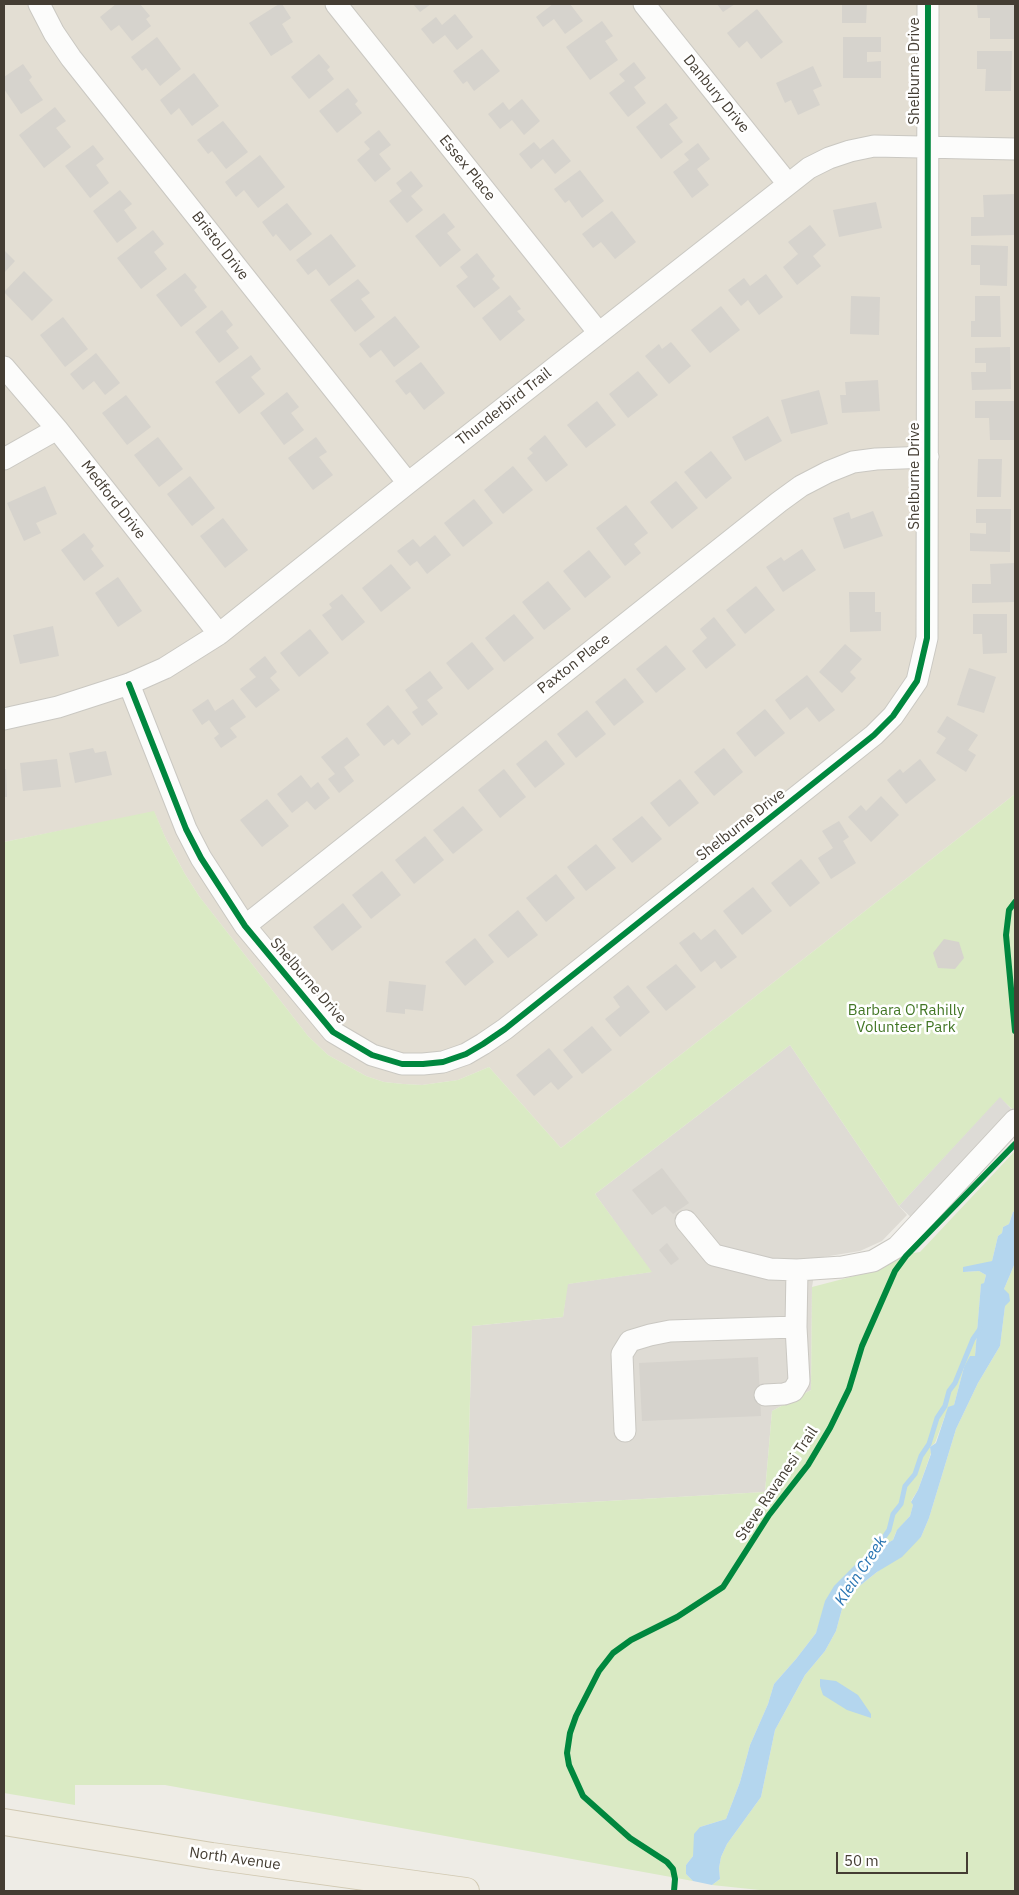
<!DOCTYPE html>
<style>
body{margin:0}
#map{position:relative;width:1019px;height:1895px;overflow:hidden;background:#eeece6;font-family:"IBM Plex Sans",sans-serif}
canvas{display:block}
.frame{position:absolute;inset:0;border:5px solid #443d33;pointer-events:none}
.scale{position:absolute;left:836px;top:1852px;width:132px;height:22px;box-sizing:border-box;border:2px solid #443d33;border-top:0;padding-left:6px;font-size:15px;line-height:18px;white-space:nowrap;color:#443d33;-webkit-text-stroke:4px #fff;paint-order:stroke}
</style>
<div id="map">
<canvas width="1019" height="1895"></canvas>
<div class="frame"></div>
<div class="scale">50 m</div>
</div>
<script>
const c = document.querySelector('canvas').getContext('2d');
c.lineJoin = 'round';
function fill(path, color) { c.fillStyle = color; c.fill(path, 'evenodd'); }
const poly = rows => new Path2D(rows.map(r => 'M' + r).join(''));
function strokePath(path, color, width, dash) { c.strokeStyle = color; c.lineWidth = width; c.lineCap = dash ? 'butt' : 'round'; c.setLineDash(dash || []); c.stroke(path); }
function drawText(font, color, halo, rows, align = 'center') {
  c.font = font + ' "IBM Plex Sans",sans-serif'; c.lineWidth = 5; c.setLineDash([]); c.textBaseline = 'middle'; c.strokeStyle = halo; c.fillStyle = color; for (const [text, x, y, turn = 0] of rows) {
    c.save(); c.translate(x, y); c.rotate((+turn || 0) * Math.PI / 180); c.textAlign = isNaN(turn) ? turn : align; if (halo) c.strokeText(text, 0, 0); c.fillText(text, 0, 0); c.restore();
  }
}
const residential = poly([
 [4,4,1015,4,1015,794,561,1148,489,1067,458,1080,422,1085,403,1084,384,1082,366,1076,328,1055,308,1036,199,896,185,874,166,839,154,812,4,842]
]);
const industrial = poly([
 [790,1045,899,1206,907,1215,882,1241,860,1251,817,1258,812,1287,811,1390,772,1411,765,1492,467,1509,472,1326,563,1317,567,1284,651,1272,595,1194]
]);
const green = poly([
 [1015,794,1015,1108,1012,1109,1000,1098,899,1206,790,1045,595,1194,652,1272,568,1284,563,1317,472,1326,467,1509,765,1492,772,1411,811,1390,812,1287,862,1274,895,1256,920,1252,1015,1151,1015,1211,1013,1212,1009,1224,1003,1227,1002,1233,998,1236,992,1261,963,1272,979,1271,986,1275,984,1283,981,1285,975,1356,964,1367,954,1405,945,1416,935,1443,930,1447,931,1453,918,1490,911,1501,913,1505,910,1516,896,1532,893,1540,880,1547,877,1553,859,1561,820,1621,816,1633,796,1659,774,1684,768,1704,750,1745,740,1782,726,1819,700,1827,693,1856,686,1865,686,1874,693,1881,165,1785,75,1785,75,1805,4,1793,4,842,154,811,166,839,185,874,199,896,308,1036,328,1055,366,1076,384,1082,403,1084,422,1085,458,1080,489,1067,561,1148],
 [1015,1263,1015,1891,769,1891,712,1885,720,1879,719,1868,721,1857,727,1844,761,1797,775,1730,805,1675,825,1651,836,1631,843,1605,857,1588,921,1537,929,1518,956,1429,978,1383,1000,1346,1005,1306,1004,1289]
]);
const parking = poly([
 [1000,1097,1015,1113,917,1223,899,1206]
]);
const water = poly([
 [1015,1211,1015,1263,1004,1289,1009,1294,1010,1301,1005,1306,1000,1346,978,1383,956,1429,929,1518,921,1537,902,1557,877,1572,857,1588,843,1605,836,1631,825,1651,805,1675,775,1730,761,1797,727,1844,721,1857,719,1868,720,1879,712,1885,693,1881,686,1874,686,1865,693,1856,694,1834,700,1827,726,1819,740,1782,750,1745,768,1704,774,1684,796,1659,816,1633,825,1601,834,1586,859,1561,877,1553,880,1547,893,1540,897,1530,910,1516,913,1505,911,1502,918,1490,931,1454,930,1447,936,1443,948,1407,954,1405,964,1367,970,1356,975,1356,981,1284,984,1283,986,1275,979,1271,963,1272,963,1267,992,1261,998,1236,1002,1233,1003,1227,1009,1224,1013,1212],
 [820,1679,836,1681,858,1695,871,1714,871,1718,847,1710,823,1695,820,1686]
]);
const stream = poly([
 [869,1559,889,1530,893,1514,901,1504,905,1486,915,1474,921,1456,929,1444,937,1418,945,1406,949,1391,955,1383,973,1339,980,1329]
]);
const building = poly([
 [116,4,140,4,150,16,146,19,151,26,132,41,119,25,111,31,100,17],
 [279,4,282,4,291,18,282,24,293,42,271,56,249,23],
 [413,4,431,4,420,12],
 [553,4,570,4,583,21,565,34,554,19,543,27,536,17],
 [717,4,735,4,723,12],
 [842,4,867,4,866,23,842,23],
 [977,4,1015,4,1015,39,990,39,990,18,978,18],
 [757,9,783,42,761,59,747,41,739,48,727,33],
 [455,14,473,37,457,50,445,35,433,44,421,29,436,17,442,25],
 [602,21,613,36,605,41,618,60,590,80,566,47],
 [157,37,181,69,160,86,146,68,142,71,131,57],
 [843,37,881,37,881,52,867,52,867,62,881,61,881,78,843,78],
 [482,49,500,71,474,91,467,81,463,84,453,71],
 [977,51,1012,51,1011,91,985,91,986,69,977,69],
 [319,54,330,67,327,70,334,79,309,99,291,77],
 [634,62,646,78,634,87,646,103,628,117,609,93,625,81,619,74],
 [23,64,32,77,29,80,43,100,21,114,4,89,4,77],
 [813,66,822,86,813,90,820,105,798,115,791,100,785,103,776,83],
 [194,73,219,106,192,126,179,108,171,115,160,100],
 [348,88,358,101,355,104,362,113,337,133,319,111],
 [522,99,540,121,524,135,512,120,500,129,488,114,503,102,509,110],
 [666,103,678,118,669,124,683,142,661,159,636,127],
 [55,107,66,121,56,128,71,147,44,168,19,135],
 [223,121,248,152,226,169,212,151,208,154,197,140],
 [379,130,391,145,379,154,391,169,375,182,357,160,370,149,364,142],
 [553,139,571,161,555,174,543,159,531,169,519,154,534,142,540,149],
 [698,143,710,159,697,169,709,185,692,198,673,172,689,160,684,154],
 [93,145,104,159,96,165,109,183,90,198,65,166],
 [260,155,285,187,258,208,244,190,236,197,225,182],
 [580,170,604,201,582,218,569,200,565,203,554,189],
 [411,171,423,186,411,196,423,210,407,223,389,201,402,191,396,183],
 [120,190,132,204,124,210,137,228,117,243,93,211],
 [1015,194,1015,235,971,236,971,217,984,217,983,195],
 [876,202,882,228,839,237,833,210],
 [287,203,312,234,290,251,276,234,273,237,262,222],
 [612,211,636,242,615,259,601,242,593,248,582,234],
 [444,213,455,227,447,233,461,250,440,267,415,236],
 [810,225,826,245,813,256,821,266,797,285,783,267,798,254,788,242],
 [153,230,164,244,154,252,167,269,141,289,117,258],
 [331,234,356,266,329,286,316,269,308,275,296,260],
 [971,245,1008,246,1007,286,980,285,980,265,971,265],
 [4,250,15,261,4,273],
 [477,253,495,276,492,279,500,288,474,308,456,286,468,277,460,267],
 [24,271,53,300,32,321,4,292],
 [185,273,197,287,194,290,207,307,181,327,156,295],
 [766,274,783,297,759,315,748,300,741,306,728,290,744,278,750,286],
 [358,279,370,293,361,299,375,317,355,332,330,300],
 [510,295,521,309,517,311,525,320,500,341,482,318],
 [851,296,880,297,879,335,850,334],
 [975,296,1000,296,1001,337,971,337,971,321,975,321],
 [721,306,740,330,710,353,691,330],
 [222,310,233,325,226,331,239,348,219,363,195,332],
 [395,316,420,347,394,367,381,350,370,358,359,344],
 [63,317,88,349,65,367,40,335],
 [671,342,691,366,669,384,645,356,659,344,662,349],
 [1010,347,1011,389,972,390,971,372,986,372,986,363,975,363,975,348],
 [96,353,120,383,105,395,94,381,83,390,70,374],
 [251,355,261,369,251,377,265,394,239,414,215,382],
 [421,362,445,393,424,410,410,392,406,395,395,381],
 [638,371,658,395,628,418,609,394],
 [878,380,880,411,842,413,840,395,846,395,845,382],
 [819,390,828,424,791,434,781,400],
 [287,392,299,407,291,413,304,430,284,445,260,413],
 [126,395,151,427,127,445,102,413],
 [597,401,616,425,586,448,567,425],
 [975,401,1015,401,1015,440,990,440,989,418,975,418],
 [768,416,782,441,745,461,732,437],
 [545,435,568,465,546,482,527,458,533,453,529,449],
 [158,437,183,469,159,487,134,455],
 [316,437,327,452,319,457,333,475,313,490,288,458],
 [711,451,732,478,706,499,684,472],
 [978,459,1002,459,1001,497,977,497],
 [513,466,533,490,503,514,484,490],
 [190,476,215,508,192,526,167,494],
 [676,481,698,508,672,529,650,502],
 [45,486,57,514,36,523,41,533,24,541,7,503],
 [474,499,493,523,463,547,444,523],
 [626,505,648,533,634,544,641,553,625,566,596,528],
 [976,509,1011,509,1010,552,970,551,970,533,986,534,986,523,976,523],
 [873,511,883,536,844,549,833,518,849,512,851,519],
 [223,518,248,550,225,568,200,536],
 [84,533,94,546,91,549,104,566,84,581,61,550],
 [435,535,451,555,427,574,417,561,410,566,397,551,413,539,420,547],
 [802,549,816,570,783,592,766,567,781,557,784,561],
 [589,550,611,577,585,598,563,571],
 [1015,563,1015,602,972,603,972,584,991,584,990,564],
 [391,564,411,588,381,612,362,588],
 [118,577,142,611,118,627,95,593],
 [548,581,571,609,544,630,522,602],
 [756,586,775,610,745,634,726,610],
 [849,592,875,592,875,612,881,612,881,631,850,632],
 [342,594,365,622,342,641,322,615,332,608,329,604],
 [514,614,534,638,504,662,485,638],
 [973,614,1007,614,1007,653,983,654,982,634,973,634],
 [714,617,736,645,706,669,692,651,707,638,700,629],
 [53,626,59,656,20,664,13,635],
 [310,629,329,653,299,677,280,653],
 [472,642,494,669,468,690,446,663],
 [845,644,862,659,850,672,856,678,842,693,819,672],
 [666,645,686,669,656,693,636,669],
 [265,656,277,672,270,678,280,690,256,708,240,689,256,677,249,669],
 [969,668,996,677,984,713,957,705],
 [430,671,443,688,427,700,438,714,422,726,412,712,418,708,405,690],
 [807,675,835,710,819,722,807,707,790,720,775,700],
 [625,678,644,702,614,726,595,702],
 [208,699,215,711,233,699,246,717,230,728,237,737,221,748,214,738,219,734,209,720,202,725,192,710],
 [388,705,411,734,398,745,393,739,384,746,366,724],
 [765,709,785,733,755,757,736,733],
 [587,710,606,734,576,758,557,734],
 [947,716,978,735,968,750,976,755,966,772,936,753,946,738,937,732],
 [347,737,360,755,344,767,354,781,339,793,328,779,335,774,321,757],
 [546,740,565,764,535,788,516,764],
 [93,748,95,753,106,751,112,775,75,783,69,753],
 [724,748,743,772,714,796,694,772],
 [57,759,61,787,23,791,20,763],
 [920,759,936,780,906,804,887,780,900,769,903,773],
 [4,769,6,769,7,797,4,797],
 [504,769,526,797,500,818,478,790],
 [301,775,311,788,318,782,330,798,315,810,307,801,292,813,277,794],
 [680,779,699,803,669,827,650,803],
 [881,796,899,815,871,842,848,817,861,805,866,811],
 [267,799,289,826,262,847,240,820],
 [463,806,483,830,453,854,433,830],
 [642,816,662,839,632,863,612,839],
 [839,821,849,837,843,841,856,863,831,879,818,858,833,848,822,831],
 [425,836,444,860,414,884,395,860],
 [596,844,616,868,586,891,567,867],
 [801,859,820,883,790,907,771,883],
 [382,871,401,895,371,919,352,895],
 [556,874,575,898,546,922,526,898],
 [753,887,772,911,742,935,723,911],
 [343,903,362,927,332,951,313,927],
 [518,910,538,935,508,958,488,935],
 [715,929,737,957,721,969,715,961,701,972,679,943,694,932,701,940],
 [475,938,494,962,465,986,445,962],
 [944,939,959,942,964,958,955,969,938,968,933,953],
 [676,964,696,987,666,1011,646,987],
 [389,981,426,985,423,1011,405,1009,405,1014,386,1012],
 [628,985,650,1012,620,1037,605,1019,620,1007,613,997],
 [592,1026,612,1050,582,1074,563,1050],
 [549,1048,573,1077,558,1090,551,1082,534,1096,516,1075],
 [662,1168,689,1203,673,1214,665,1206,652,1215,632,1190],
 [667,1243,679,1259,671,1265,659,1250],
 [758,1357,761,1416,642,1421,639,1363]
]);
const minor = poly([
 [39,4,54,33,71,58,408,483],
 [336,4,599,333],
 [644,4,788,184],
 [4,367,57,429,219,634],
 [4,459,57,429],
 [129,684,186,829,201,858,245,926,333,1032,372,1055,402,1064,423,1064,443,1062,466,1054,483,1044,505,1029,874,735,893,716,917,681,927,638,928,4],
 [4,719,58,707,129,684,165,668,219,634,408,483,809,168,829,158,850,151,874,146,1015,149],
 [245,926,779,502,801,486,828,472,853,462,876,459,928,457],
 [686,1221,714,1255,770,1269,797,1270,842,1267,873,1261,897,1247,1015,1120],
 [765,1395,784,1394,793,1391,799,1381,796,1327,797,1270],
 [625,1431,622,1354,630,1341,650,1335,670,1331,796,1327]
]);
const major = poly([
 [4,1822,212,1856,466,1891]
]);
const cycleway = poly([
 [129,684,186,829,201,858,245,926,333,1032,372,1055,402,1064,423,1064,443,1062,466,1054,483,1044,505,1029,874,735,893,716,917,681,927,638,928,4],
 [1015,902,1009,910,1006,935,1015,1031],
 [674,1891,675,1879,673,1869,667,1862,630,1838,583,1796,569,1765,567,1753,570,1733,576,1716,599,1671,613,1653,631,1640,677,1617,723,1587,769,1515,808,1465,830,1428,849,1389,862,1346,895,1271,906,1256,1015,1144]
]);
const streetNames = [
 ["Shelburne Drive",915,71,-90],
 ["Danbury Drive",716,94,51],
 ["Essex Place",467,168,51],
 ["Bristol Drive",220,246,52],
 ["Thunderbird Trail",504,407,-38],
 ["Shelburne Drive",915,476,-90],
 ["Medford Drive",113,500,52],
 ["Paxton Place",574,664,-38],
 ["Shelburne Drive",741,825,-38],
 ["Shelburne Drive",308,981,49],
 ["Steve Ravanesi Trail",777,1484,-56],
 ["North Avenue",235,1859,8]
];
const parkNames = [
 ["Barbara O'Rahilly",906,1011],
 ["Volunteer Park",906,1028]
];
const waterNames = [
 ["Klein Creek",861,1571,-56]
];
fill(residential, '#e3ded3');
fill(industrial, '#dedbd4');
fill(green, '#daeac4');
fill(parking, '#dddbd6');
fill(water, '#b4d6ee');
strokePath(stream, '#b4d6ee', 5);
fill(building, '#d6d3cd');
strokePath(minor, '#cac8c2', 23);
strokePath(major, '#d1c9b2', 28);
strokePath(minor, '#fcfcfb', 21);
strokePath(major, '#f0ece2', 26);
strokePath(cycleway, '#00873e', 6);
drawText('15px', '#443d33', '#fff', streetNames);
drawText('15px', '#427625', '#fff', parkNames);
drawText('italic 16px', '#2975b2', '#fff', waterNames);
</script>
